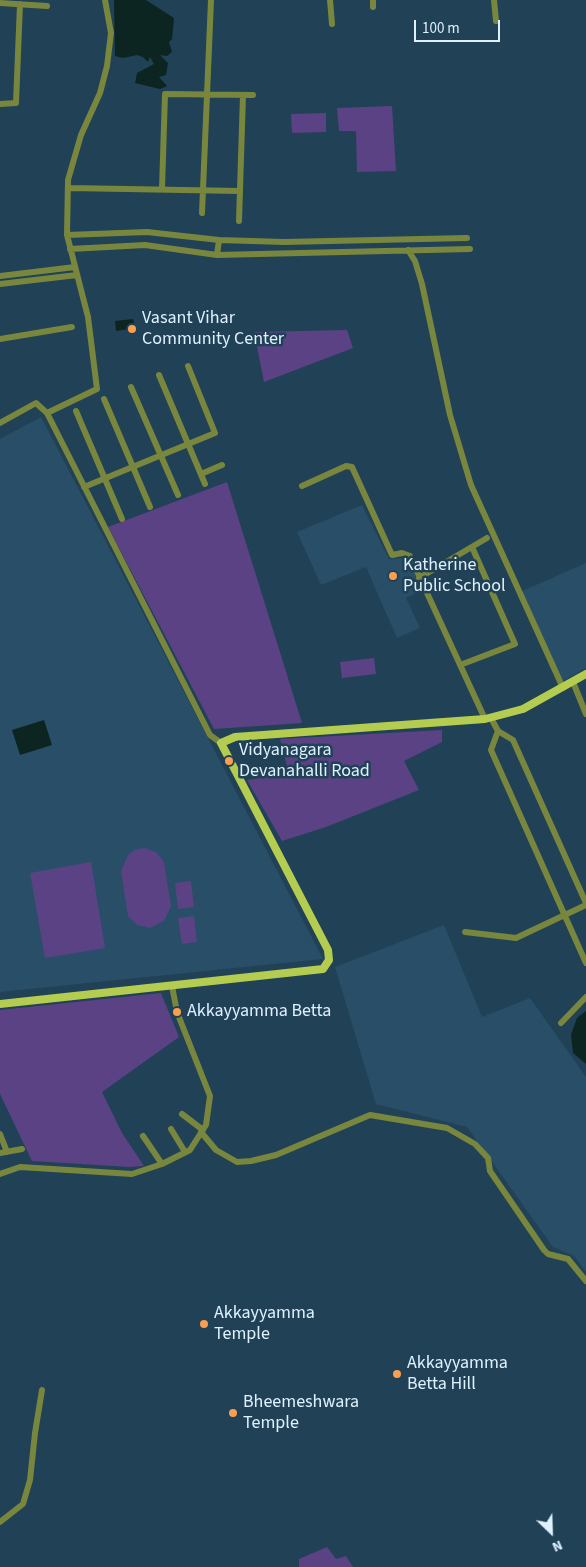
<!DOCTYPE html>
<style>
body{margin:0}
#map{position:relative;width:586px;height:1567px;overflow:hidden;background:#214156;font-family:"Source Sans 3",sans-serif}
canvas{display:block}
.north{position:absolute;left:526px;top:1507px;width:50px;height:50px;-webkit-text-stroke:4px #214156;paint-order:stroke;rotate:156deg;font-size:14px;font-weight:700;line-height:20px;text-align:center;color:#dff1fe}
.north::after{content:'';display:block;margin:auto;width:18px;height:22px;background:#dff1fe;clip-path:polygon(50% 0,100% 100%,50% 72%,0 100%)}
.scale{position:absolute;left:414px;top:20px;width:86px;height:22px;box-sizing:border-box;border:2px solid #dff1fe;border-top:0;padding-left:6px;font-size:15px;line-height:18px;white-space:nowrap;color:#dff1fe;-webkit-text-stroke:4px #214156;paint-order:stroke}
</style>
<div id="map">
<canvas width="586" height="1567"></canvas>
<div class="north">N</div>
<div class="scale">100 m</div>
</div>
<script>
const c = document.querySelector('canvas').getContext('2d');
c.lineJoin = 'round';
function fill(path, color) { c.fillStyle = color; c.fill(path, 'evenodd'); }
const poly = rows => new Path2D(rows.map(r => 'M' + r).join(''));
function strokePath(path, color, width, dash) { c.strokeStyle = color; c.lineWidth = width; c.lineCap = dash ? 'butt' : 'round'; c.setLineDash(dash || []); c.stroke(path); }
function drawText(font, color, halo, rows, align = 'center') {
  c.font = font + ' "Source Sans 3",sans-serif'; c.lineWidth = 5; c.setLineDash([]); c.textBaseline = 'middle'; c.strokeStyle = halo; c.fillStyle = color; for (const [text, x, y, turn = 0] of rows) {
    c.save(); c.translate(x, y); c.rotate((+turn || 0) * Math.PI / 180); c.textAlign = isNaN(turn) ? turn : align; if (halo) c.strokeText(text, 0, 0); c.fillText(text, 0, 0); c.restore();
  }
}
const built = poly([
 [41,417,323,959,0,992,0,439],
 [362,505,389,559,407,558,422,590,406,598,420,628,397,638,366,567,321,585,297,532],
 [586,563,586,668,563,681,520,592],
 [444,925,482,1017,530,998,586,1077,586,1272,574,1256,553,1247,467,1127,376,1104,335,967]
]);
const green = poly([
 [392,106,396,171,357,172,356,131,339,131,337,108],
 [326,113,326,132,292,133,291,114],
 [347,330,353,348,264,382,254,332],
 [227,482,302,723,214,729,108,527],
 [374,658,376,674,342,678,340,662],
 [442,730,442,742,404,761,419,790,326,827,282,841,247,780,289,774,280,739],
 [144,848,156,852,164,862,171,906,164,921,150,928,137,925,128,916,121,871,128,855,135,850],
 [91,862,105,948,45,958,30,873],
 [191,881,194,907,178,909,175,883],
 [194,916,197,942,182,944,178,918],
 [161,993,179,1037,102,1092,122,1133,144,1166,129,1167,32,1161,0,1094,0,1010],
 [327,1547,336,1559,346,1556,353,1567,299,1567,299,1559]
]);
const water = poly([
 [114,0,146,0,174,18,172,39,169,42,172,52,167,56,160,55,168,63,166,75,159,77,167,86,160,89,135,83,137,73,154,64,150,57,148,62,143,57,137,55,123,58,115,56],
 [133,319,135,328,116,331,115,321],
 [44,720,52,745,20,755,12,730],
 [586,1011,586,1064,573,1053,571,1035,577,1018]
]);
const minor = poly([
 [105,0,111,33,107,66,100,93,81,135,68,180,67,235,88,317,97,389,47,413,210,735,221,743],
 [330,0,332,24],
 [373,0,373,7],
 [494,0,496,21],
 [0,3,47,6],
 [0,104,16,103,20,4],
 [69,188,240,191],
 [162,189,165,94,253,95],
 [202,213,211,0],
 [239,221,243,95],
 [67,235,147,232,219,240,284,242,467,238],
 [70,249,145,245,217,255,470,249],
 [408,250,415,261,422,284,450,415,471,485,563,688],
 [217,255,219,240],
 [0,276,75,267],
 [0,284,77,275],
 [0,339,72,327],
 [159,375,205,484],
 [131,387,178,495],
 [104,399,150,507],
 [76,411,122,519],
 [0,423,36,403,47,413],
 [201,474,222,465],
 [302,486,346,466,352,467,392,555,402,553,410,556,485,719],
 [84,487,215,433,188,366],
 [419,578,487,538],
 [460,665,515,644,472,547],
 [573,682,586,714],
 [491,718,498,731,513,740,586,903],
 [498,731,491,750,586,963],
 [465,932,516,938,586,905],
 [561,1023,586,997],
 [182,1114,203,1130],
 [171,1129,185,1152],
 [201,1132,216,1150,237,1162,251,1161,276,1155,370,1115,447,1128,475,1144,488,1158,490,1171,544,1250,548,1254,568,1259,586,1281],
 [0,1134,7,1152],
 [143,1136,162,1164],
 [0,1153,22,1149],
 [0,1174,20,1167,132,1174,162,1164,190,1150,206,1125,210,1096,177,1012,172,986],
 [0,1522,23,1504,30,1480,35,1433,42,1390]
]);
const major = poly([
 [0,1004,323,969,329,960,328,950,221,743,235,737,485,719,523,709,586,674]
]);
const markers = [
 [132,329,5,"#fa9f4f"],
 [393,576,5,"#fa9f4f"],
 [229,761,5,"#fa9f4f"],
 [177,1012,5,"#fa9f4f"],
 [204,1324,5,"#fa9f4f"],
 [397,1374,5,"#fa9f4f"],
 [233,1413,5,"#fa9f4f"]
];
const poiNames = [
 ["Vasant Vihar",142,319],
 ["Community Center",142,340],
 ["Katherine",403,566],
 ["Public School",403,587],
 ["Vidyanagara",239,751],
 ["Devanahalli Road",239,772],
 ["Akkayyamma Betta",187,1012],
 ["Akkayyamma",214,1314],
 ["Temple",214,1335],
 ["Akkayyamma",407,1364],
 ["Betta Hill",407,1385],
 ["Bheemeshwara",243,1403],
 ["Temple",243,1424]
];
fill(built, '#284f67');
fill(green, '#5b4285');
fill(water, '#0c2520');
strokePath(minor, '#78873d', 6);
strokePath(major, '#b4cc4f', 8);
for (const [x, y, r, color] of markers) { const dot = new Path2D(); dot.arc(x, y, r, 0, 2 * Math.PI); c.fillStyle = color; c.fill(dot); strokePath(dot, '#214156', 2); }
drawText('18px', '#dff1fe', '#214156', poiNames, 'left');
</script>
